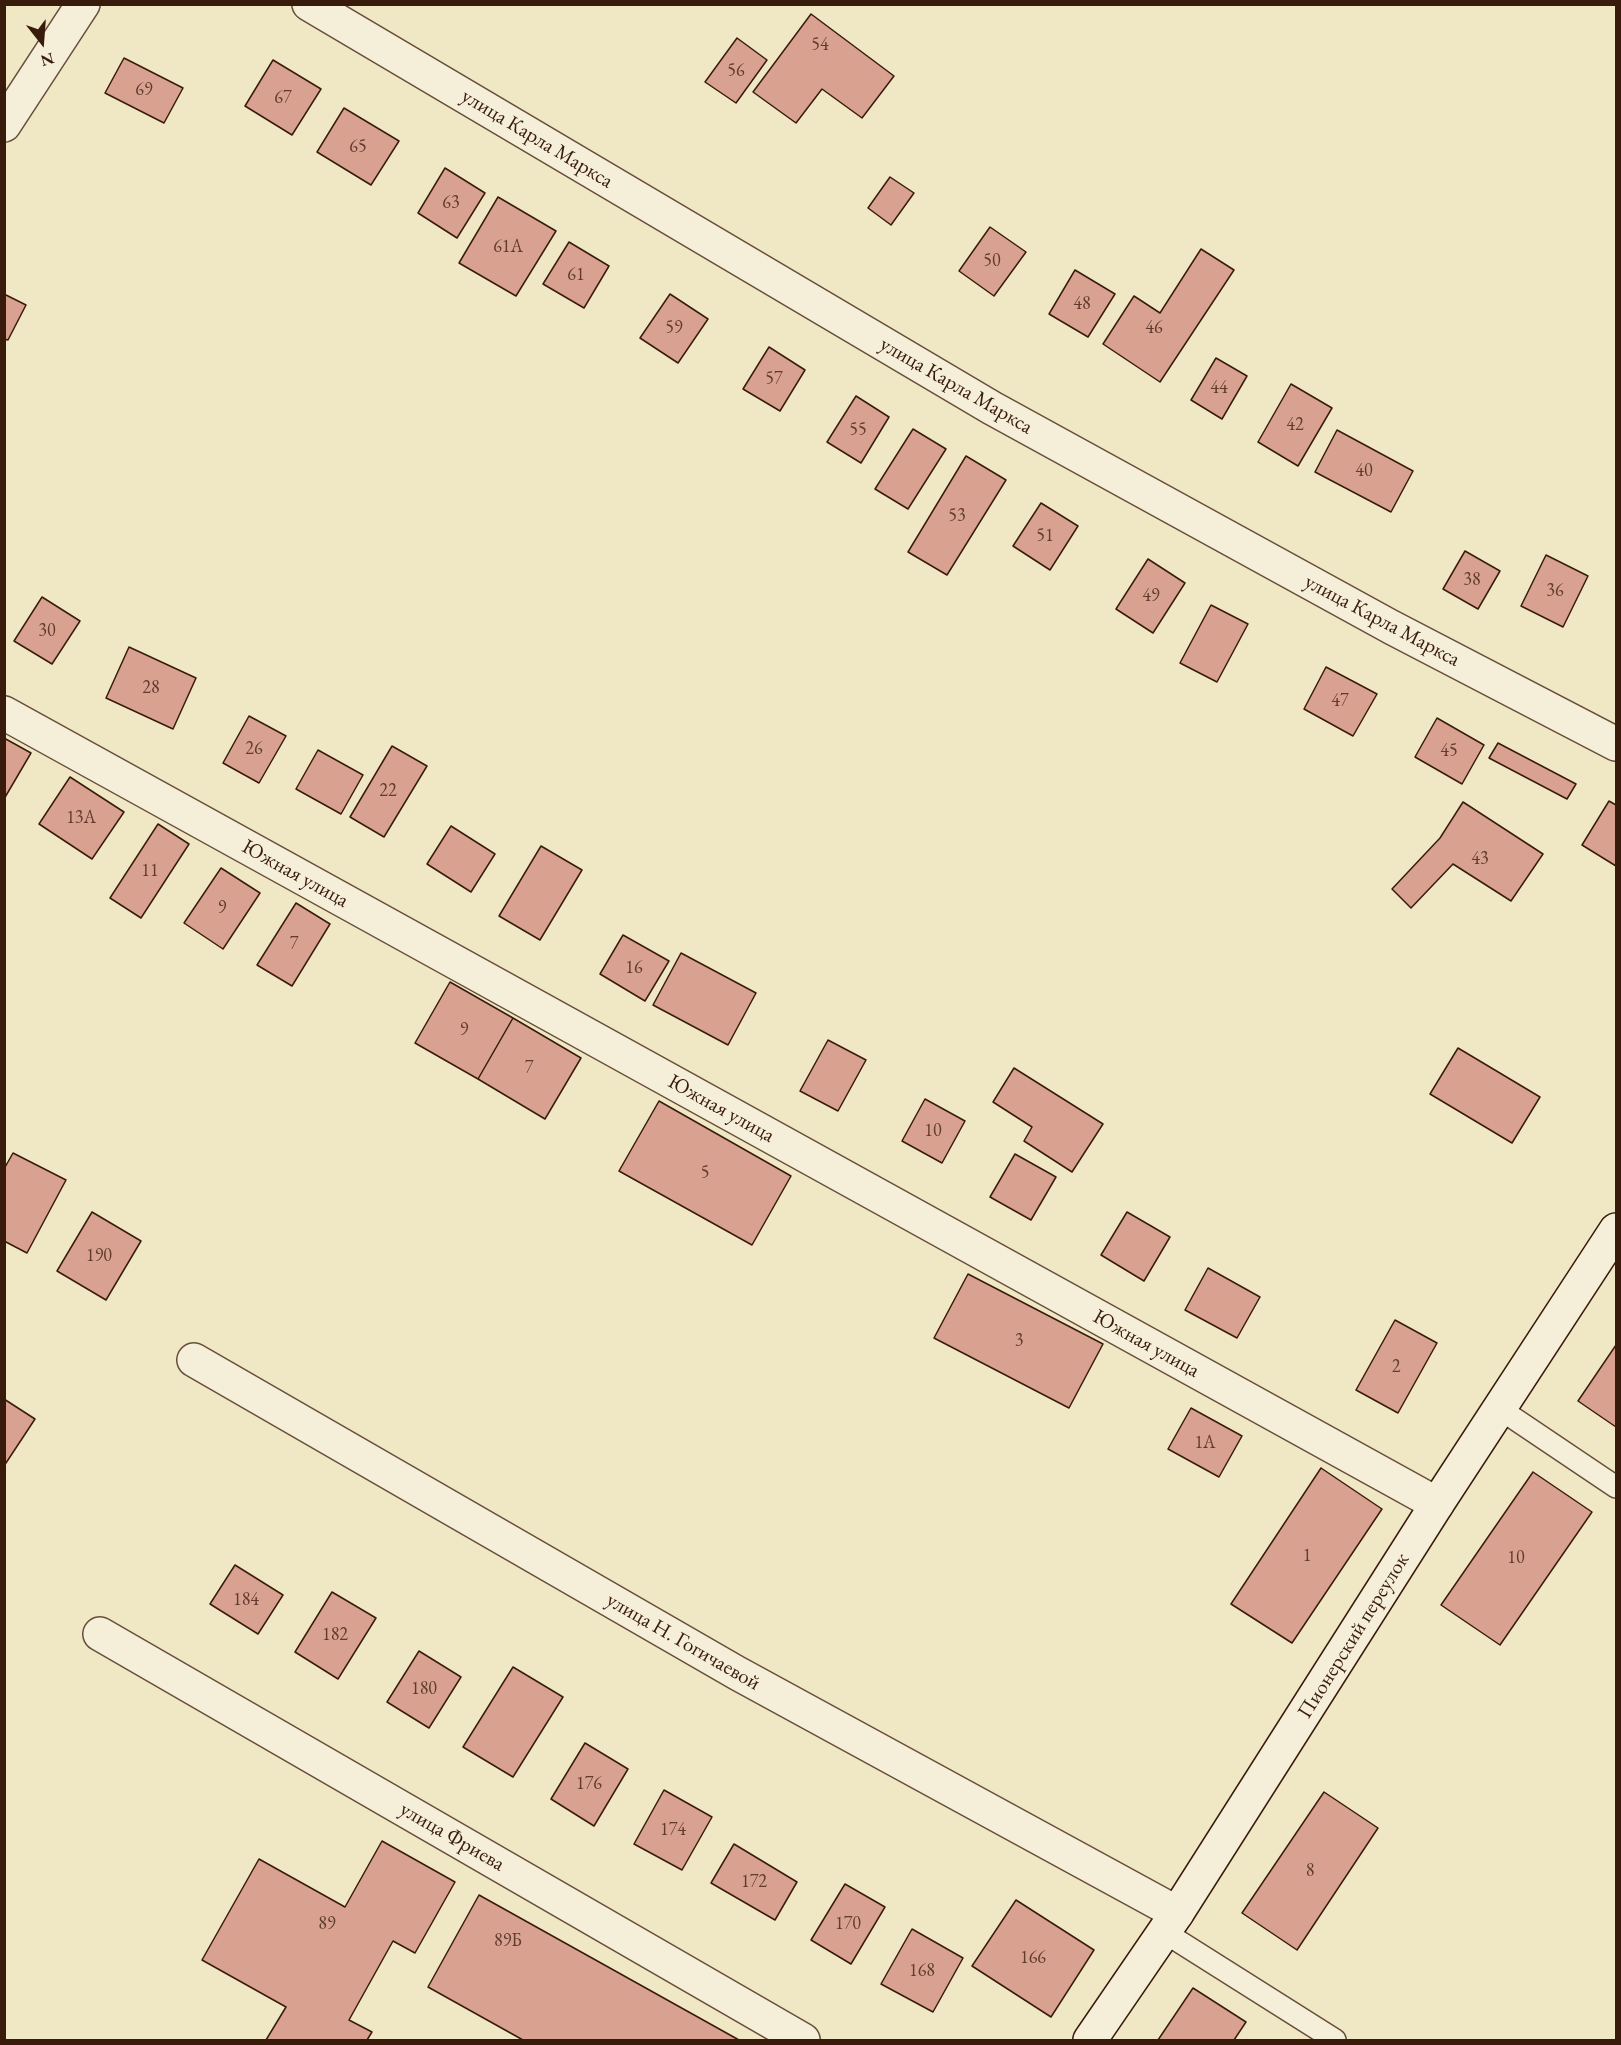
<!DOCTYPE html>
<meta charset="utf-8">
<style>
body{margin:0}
#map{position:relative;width:1621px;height:2045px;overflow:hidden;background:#f0e7c5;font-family:"EB Garamond",serif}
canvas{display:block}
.frame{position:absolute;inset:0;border:6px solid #391b0c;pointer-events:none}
.north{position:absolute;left:12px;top:12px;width:60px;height:60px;-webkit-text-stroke:4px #f5efd9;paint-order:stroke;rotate:163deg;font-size:16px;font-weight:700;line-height:24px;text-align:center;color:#391b0c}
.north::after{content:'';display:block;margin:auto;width:21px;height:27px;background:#391b0c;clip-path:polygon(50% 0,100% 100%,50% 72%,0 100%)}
</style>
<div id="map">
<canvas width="1621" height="2045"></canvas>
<div class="frame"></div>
<div class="north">N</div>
</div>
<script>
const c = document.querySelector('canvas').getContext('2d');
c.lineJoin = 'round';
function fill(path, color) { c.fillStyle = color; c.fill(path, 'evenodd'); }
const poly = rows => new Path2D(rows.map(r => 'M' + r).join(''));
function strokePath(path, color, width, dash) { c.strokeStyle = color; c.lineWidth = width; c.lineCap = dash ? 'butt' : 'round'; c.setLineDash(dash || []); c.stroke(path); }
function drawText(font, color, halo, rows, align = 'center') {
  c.font = font + ' "EB Garamond",serif'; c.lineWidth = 4.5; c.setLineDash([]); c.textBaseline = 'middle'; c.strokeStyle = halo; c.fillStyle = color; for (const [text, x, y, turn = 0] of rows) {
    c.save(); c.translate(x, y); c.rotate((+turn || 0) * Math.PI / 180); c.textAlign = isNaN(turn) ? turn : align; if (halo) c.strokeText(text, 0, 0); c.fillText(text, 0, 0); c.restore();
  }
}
const building = poly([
 [811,14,894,76,862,118,822,89,796,123,753,92,811,14],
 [737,38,767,60,736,103,705,82,737,38],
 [124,58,183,88,164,123,105,93,124,58],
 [273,60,321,89,292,135,245,106,273,60],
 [344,108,399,141,371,185,317,152,344,108],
 [445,168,485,193,457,238,418,213,445,168],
 [890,177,914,193,891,225,868,208,890,177],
 [498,197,556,231,516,296,459,263,498,197],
 [990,227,1026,252,994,296,959,271,990,227],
 [569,242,609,266,584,308,543,284,569,242],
 [1201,249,1234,270,1160,382,1103,344,1134,296,1160,313,1201,249],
 [1075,270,1115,294,1088,337,1049,314,1075,270],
 [4,294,26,305,8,340,4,339,4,294],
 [670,294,708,319,678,363,640,338,670,294],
 [769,347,805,370,780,411,743,389,769,347],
 [1216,358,1247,376,1222,419,1191,400,1216,358],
 [1291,384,1332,408,1298,466,1258,442,1291,384],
 [856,396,889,417,861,463,827,442,856,396],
 [913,429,946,449,908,509,875,489,913,429],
 [1337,430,1413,471,1391,512,1315,472,1337,430],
 [966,456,1006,480,947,575,908,552,966,456],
 [1041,503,1078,526,1050,570,1013,546,1041,503],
 [1465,551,1500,571,1478,609,1443,589,1465,551],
 [1546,555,1588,576,1563,627,1521,606,1546,555],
 [1148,559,1185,583,1153,633,1116,609,1148,559],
 [42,597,80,621,52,664,14,641,42,597],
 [1211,605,1248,624,1217,682,1180,663,1211,605],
 [129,647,196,678,173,729,106,698,129,647],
 [1326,667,1377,694,1353,736,1304,709,1326,667],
 [249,716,286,736,259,783,223,763,249,716],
 [1437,718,1484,745,1462,784,1415,757,1437,718],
 [4,738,31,753,4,799,4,738],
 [1498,743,1576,784,1567,799,1489,758,1498,743],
 [392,746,427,766,384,837,350,817,392,746],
 [318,750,363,775,341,814,296,789,318,750],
 [70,777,124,812,92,859,39,824,70,777],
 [1609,801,1616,805,1616,866,1582,845,1609,801],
 [1463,802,1543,854,1511,901,1453,864,1411,908,1392,889,1440,838,1463,802],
 [158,824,189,844,141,918,110,898,158,824],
 [451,826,495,854,471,892,427,864,451,826],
 [541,846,582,870,540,940,499,916,541,846],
 [221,868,260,893,223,949,184,923,221,868],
 [296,903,330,924,292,986,257,965,296,903],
 [623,935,669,961,645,1001,600,974,623,935],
 [681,953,756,993,728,1045,653,1005,681,953],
 [450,982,513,1018,478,1079,415,1043,450,982],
 [513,1018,581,1058,545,1119,478,1079,513,1018],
 [828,1040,866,1060,838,1111,800,1091,828,1040],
 [1458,1048,1540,1097,1512,1143,1430,1094,1458,1048],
 [1014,1068,1103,1124,1072,1172,1024,1141,1032,1127,993,1102,1014,1068],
 [925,1099,965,1121,942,1163,902,1141,925,1099],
 [659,1101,791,1176,752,1245,619,1171,659,1101],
 [13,1153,66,1180,27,1253,4,1241,4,1169,13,1153],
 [1015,1154,1056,1177,1031,1220,990,1197,1015,1154],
 [92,1212,141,1241,106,1300,57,1271,92,1212],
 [1127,1212,1170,1237,1144,1281,1101,1255,1127,1212],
 [1208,1268,1260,1297,1237,1338,1185,1310,1208,1268],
 [968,1274,1103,1344,1069,1408,934,1338,968,1274],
 [1395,1320,1437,1343,1398,1413,1356,1390,1395,1320],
 [1616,1345,1616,1427,1578,1401,1616,1345],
 [4,1399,35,1419,4,1466,4,1399],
 [1191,1408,1242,1436,1219,1477,1168,1449,1191,1408],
 [1321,1468,1382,1509,1292,1643,1231,1604,1321,1468],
 [1533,1472,1592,1512,1500,1645,1441,1605,1533,1472],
 [235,1565,283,1595,258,1634,210,1604,235,1565],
 [332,1592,376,1618,338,1679,295,1652,332,1592],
 [419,1651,461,1677,429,1728,387,1702,419,1651],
 [513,1667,563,1697,513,1777,463,1747,513,1667],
 [585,1743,628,1769,594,1826,551,1799,585,1743],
 [664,1790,712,1817,682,1870,634,1844,664,1790],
 [1324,1792,1378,1828,1297,1950,1242,1913,1324,1792],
 [382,1841,455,1882,415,1953,393,1941,349,2020,372,2032,367,2040,266,2040,286,2007,202,1960,259,1859,345,1907,382,1841],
 [734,1844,797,1882,775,1920,711,1883,734,1844],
 [845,1884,885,1907,851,1964,811,1940,845,1884],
 [479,1895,739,2040,523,2040,428,1987,479,1895],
 [1016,1900,1094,1950,1051,2017,972,1966,1016,1900],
 [912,1929,963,1958,933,2012,881,1984,912,1929],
 [1193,1988,1246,2022,1234,2040,1158,2040,1193,1988]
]);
const lane = poly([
 [1500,1409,1616,1487],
 [1164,1932,1335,2040]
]);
const street = poly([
 [309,4,992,408,1391,627,1616,744],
 [4,125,83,4],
 [4,713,1437,1504],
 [194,1360,737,1673,1177,1913],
 [100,1634,803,2040]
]);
const secondary = poly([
 [1090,2040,1177,1913,1437,1504,1616,1230]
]);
const numberNames = [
 ["54",820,45],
 ["56",736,71],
 ["69",144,90],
 ["67",283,98],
 ["65",358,147],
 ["63",451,203],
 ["61А",508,247],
 ["50",992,261],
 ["61",576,275],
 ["48",1082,304],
 ["59",674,328],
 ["46",1154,328],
 ["57",774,379],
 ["44",1219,388],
 ["42",1295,425],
 ["55",858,430],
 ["40",1364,471],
 ["53",957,516],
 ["51",1045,536],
 ["38",1472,580],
 ["36",1555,591],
 ["49",1151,596],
 ["30",47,631],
 ["28",151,688],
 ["47",1340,701],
 ["26",254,749],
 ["45",1449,751],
 ["22",388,791],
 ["13А",81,818],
 ["43",1480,859],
 ["11",150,871],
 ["9",222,908],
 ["7",294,944],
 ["16",634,968],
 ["9",464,1030],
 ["7",529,1068],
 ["10",933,1131],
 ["5",705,1173],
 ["190",99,1256],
 ["3",1019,1341],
 ["2",1396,1367],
 ["1А",1205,1443],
 ["1",1307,1556],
 ["10",1516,1558],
 ["184",246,1600],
 ["182",335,1635],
 ["180",424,1689],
 ["176",589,1784],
 ["174",673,1830],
 ["8",1310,1871],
 ["172",754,1882],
 ["89",327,1924],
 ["170",848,1924],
 ["89Б",508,1941],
 ["166",1033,1958],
 ["168",922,1971]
];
const streetNames = [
 ["улица Карла Маркса",537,139,31],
 ["улица Карла Маркса",956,386,30],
 ["улица Карла Маркса",1382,621,28],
 ["Южная улица",295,874,29],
 ["Южная улица",721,1109,29],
 ["Южная улица",1146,1344,29],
 ["Пионерский переулок",1354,1636,-58],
 ["улица Н. Гогичаевой",683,1642,30],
 ["улица Фриева",452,1837,30]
];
fill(building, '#d8a190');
strokePath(building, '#391b0c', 1.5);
strokePath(lane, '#674e3a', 24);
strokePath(street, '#674e3a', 36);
strokePath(secondary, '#391b0c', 36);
strokePath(lane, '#f5efd9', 21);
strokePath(street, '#f5efd9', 33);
strokePath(secondary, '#f5efd9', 33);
drawText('18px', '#613c2d', null, numberNames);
drawText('21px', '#391b0c', '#f5efd9', streetNames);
</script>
